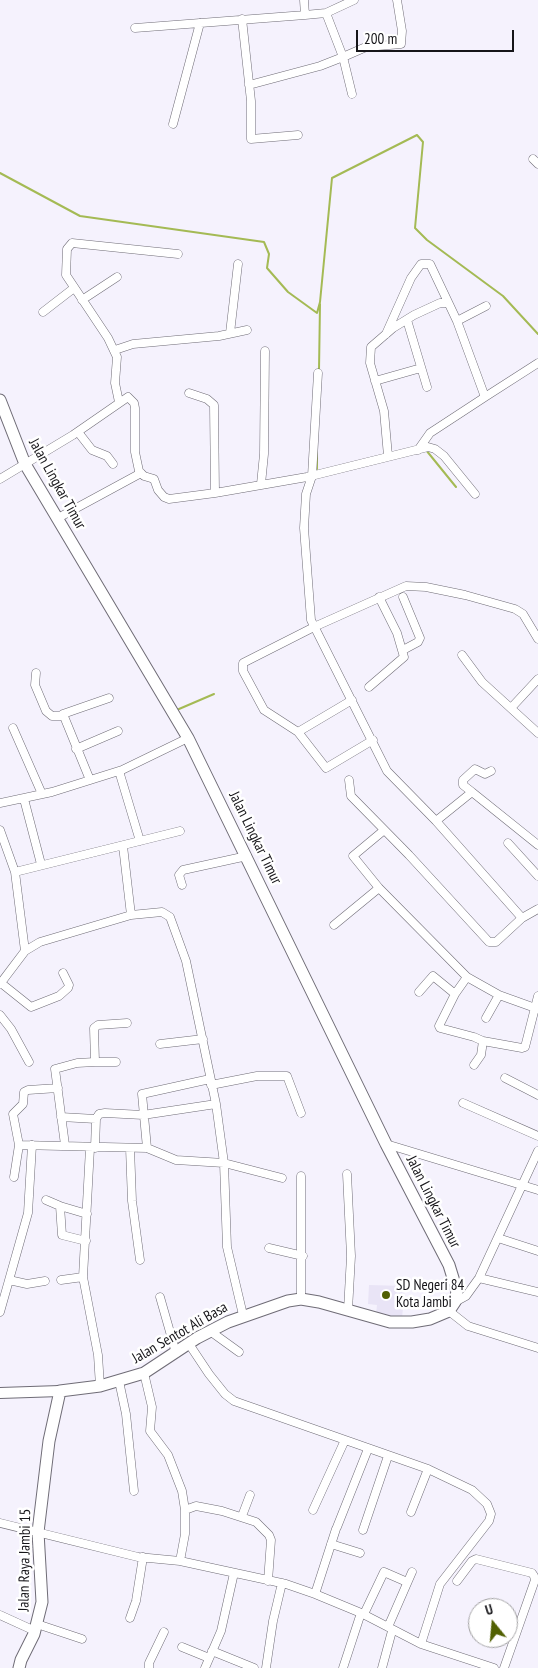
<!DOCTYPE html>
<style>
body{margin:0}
#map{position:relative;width:538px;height:1668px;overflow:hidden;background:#f5f2fd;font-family:"PT Sans Narrow",sans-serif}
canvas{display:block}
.north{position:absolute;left:468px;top:1598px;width:50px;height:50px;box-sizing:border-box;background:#fff;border:1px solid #a2a1a3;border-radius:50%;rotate:343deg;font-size:14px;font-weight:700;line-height:20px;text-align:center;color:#161519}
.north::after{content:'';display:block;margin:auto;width:18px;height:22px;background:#516002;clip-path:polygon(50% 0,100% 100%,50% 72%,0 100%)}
.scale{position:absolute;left:356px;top:30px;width:158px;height:22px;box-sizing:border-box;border:2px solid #161519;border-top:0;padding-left:6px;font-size:15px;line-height:18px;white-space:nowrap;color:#161519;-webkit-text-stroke:4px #fff;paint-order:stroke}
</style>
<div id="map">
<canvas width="538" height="1668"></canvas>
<div class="north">U</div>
<div class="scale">200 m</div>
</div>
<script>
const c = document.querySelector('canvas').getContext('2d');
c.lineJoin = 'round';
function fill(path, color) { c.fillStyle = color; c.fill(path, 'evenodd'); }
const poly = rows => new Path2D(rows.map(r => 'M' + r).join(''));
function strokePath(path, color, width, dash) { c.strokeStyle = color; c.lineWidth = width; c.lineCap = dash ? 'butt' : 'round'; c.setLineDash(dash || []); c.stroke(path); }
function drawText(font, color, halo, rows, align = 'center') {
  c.font = font + ' "PT Sans Narrow",sans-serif'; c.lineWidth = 5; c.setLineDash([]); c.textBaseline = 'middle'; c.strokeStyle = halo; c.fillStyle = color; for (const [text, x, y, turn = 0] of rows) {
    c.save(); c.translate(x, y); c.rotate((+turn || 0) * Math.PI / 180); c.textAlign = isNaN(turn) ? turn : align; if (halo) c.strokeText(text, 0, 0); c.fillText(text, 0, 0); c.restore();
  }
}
const built = poly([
 [369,1285,405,1286,402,1318,376,1314,377,1305,368,1304]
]);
const stream = poly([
 [0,173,80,216,264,242,269,254,267,268,288,292,317,313,320,302,332,178,417,135,423,142,415,228,427,240,503,296,538,334],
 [319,370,320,304],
 [426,450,456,487],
 [317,469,317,447],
 [179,709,214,694]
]);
const minor = poly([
 [326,13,354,0],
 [305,15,326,13,343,57,366,47,401,44,402,31,397,0],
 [242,19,251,101,251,139,298,135],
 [135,28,305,15,304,0],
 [249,85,320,66,343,57,352,94],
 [173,124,200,23],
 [533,159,538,164],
 [82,300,117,277],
 [43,312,74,288],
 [407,320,427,387],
 [457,321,486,306],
 [230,333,238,264],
 [386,334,411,278,421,264,430,264,457,321,485,397,430,433,418,450],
 [115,350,133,344,219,336,247,330],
 [318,373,312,476,306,494,304,528,311,620,387,771,436,821,522,918],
 [375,381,421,368],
 [189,393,207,399,214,405,215,493],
 [485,397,538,363],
 [119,402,115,383,117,357,108,338,66,275,67,249,72,243,178,254],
 [78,432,92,450,107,456,113,464],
 [388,456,384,411,370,363,371,347,393,328,414,315,440,303,448,303],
 [0,479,73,435,128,397,134,403,135,408,135,452,139,471,144,476,154,479,158,490,164,497,169,499,215,493,307,477,428,447,435,449,444,456,475,494],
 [261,484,264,454,265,351],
 [58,518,141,473],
 [403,597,420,638,418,642,403,650],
 [462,655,482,682,538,733],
 [36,673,35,685,46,711,52,716,63,716],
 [369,687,404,657,397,633,379,597],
 [352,700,298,732,264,710,243,671,243,663,314,627,406,586,426,587,465,595,515,609,523,614,538,639],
 [511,708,538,679],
 [13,728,42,794],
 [298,732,326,768,373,740],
 [76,749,118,731],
 [119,771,140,841],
 [90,780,63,714,109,698],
 [349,780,351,796,409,855,489,942,496,942,522,918,538,909],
 [472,792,463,785,463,780,475,769,485,774,491,771],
 [24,799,41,864],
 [0,803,52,792,122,770,188,738],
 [436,821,472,792,538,845],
 [0,830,15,872,25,951],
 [383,831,353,856,379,888,467,977,499,995,538,1009],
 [508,843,538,876],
 [123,846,131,915],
 [15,872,180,831],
 [182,885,179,875,183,870,247,856],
 [334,925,379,888],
 [467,977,455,994,439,1026,440,1028,474,1037,483,1041,522,1048,525,1047,538,996],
 [1,983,31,1007,59,996,68,988,69,985,63,973],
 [0,984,25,951,40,942,131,915,162,912,170,917,186,961,216,1104,224,1163,227,1247,243,1315],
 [419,992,433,976,455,994],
 [0,1015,11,1029,29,1062],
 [486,1018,499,995],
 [160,1044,203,1039],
 [95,1062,116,1062],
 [474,1065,481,1055,483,1041],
 [505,1078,538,1095],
 [211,1085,257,1076,287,1076,301,1113],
 [463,1103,538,1136],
 [61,1117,96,1119,99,1114,105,1113,143,1115,216,1104],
 [386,1144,538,1190],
 [19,1145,13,1114,23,1104,24,1092,28,1090,58,1088],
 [65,1145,55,1069,77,1063,95,1062,94,1028,98,1025,127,1023],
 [90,1148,83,1277,98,1355,100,1386],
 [95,1148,96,1119],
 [130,1148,132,1201,140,1260],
 [147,1148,142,1094,210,1079],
 [347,1174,351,1256,348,1310],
 [301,1176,301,1299],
 [14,1177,19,1145,147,1148,176,1160,224,1163,282,1178],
 [46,1200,60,1206,62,1235,86,1241],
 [60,1206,87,1214],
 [498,1238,538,1251],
 [269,1248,303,1256],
 [479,1278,538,1292],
 [9,1280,27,1284,45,1281],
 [61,1280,83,1277],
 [160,1297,176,1353],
 [455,1302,466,1296,479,1278,538,1151],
 [449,1311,468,1326,538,1348],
 [0,1312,28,1213,32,1145],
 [210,1331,239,1352],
 [189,1344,209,1374,225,1394,234,1401,428,1469,472,1490,487,1504,491,1514,489,1521,440,1584,421,1644],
 [144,1373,152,1407,150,1431,168,1455,182,1491,185,1510],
 [119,1381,126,1414,134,1491],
 [313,1510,345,1440],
 [411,1512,428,1469],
 [242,1516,250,1495],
 [0,1523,138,1557,180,1561,286,1584,315,1594,361,1613,421,1644,494,1668],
 [337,1527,368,1449],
 [363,1530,388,1456],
 [331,1544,360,1553],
 [180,1561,185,1534,185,1510,196,1506,222,1511,256,1522,269,1535,271,1540,268,1581],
 [457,1581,472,1561,476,1559,532,1573,534,1576,535,1580,504,1668],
 [315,1594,336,1529],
 [364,1614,384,1572,407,1582],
 [0,1615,35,1631],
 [130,1618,136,1601,143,1557],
 [37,1624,82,1639],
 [388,1627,412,1572],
 [182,1647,209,1658],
 [212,1651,254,1668],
 [149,1668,149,1663,164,1632],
 [205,1668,221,1631,234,1573],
 [266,1668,273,1621,282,1583],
 [343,1668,361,1613],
 [382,1668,392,1631]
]);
const major = poly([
 [0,1393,60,1391]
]);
const highway = poly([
 [0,400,25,464,188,738,386,1144,449,1265,457,1291,455,1302,449,1311,430,1319,412,1322,390,1322,319,1302,301,1299,288,1301,228,1322,197,1338,144,1373,100,1386,60,1391,49,1441,38,1532,42,1602,34,1634,21,1660,19,1668]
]);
const markers = [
 [386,1295,5,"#516002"]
];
const streetNames = [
 ["Jalan Lingkar Timur",57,484,61],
 ["Jalan Lingkar Timur",255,838,64],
 ["Jalan Lingkar Timur",433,1202,63],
 ["Jalan Sentot Ali Basa",180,1333,-30],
 ["Jalan Raya Jambi 15",25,1560,-89]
];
const poiNames = [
 ["SD Negeri 84",396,1286],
 ["Kota Jambi",396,1303]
];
fill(built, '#e9e4f6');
strokePath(stream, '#a4ba54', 2);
strokePath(minor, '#6f6c76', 9);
strokePath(major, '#6f6c76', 12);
strokePath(highway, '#6f6c76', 13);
strokePath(minor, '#fff', 8);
strokePath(major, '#fff', 10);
strokePath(highway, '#fff', 11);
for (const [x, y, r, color] of markers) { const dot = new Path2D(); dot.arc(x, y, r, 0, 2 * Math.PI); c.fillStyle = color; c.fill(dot); strokePath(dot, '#fff', 2); }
drawText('15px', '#161519', '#fff', streetNames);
drawText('15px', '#161519', '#fff', poiNames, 'left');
</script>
